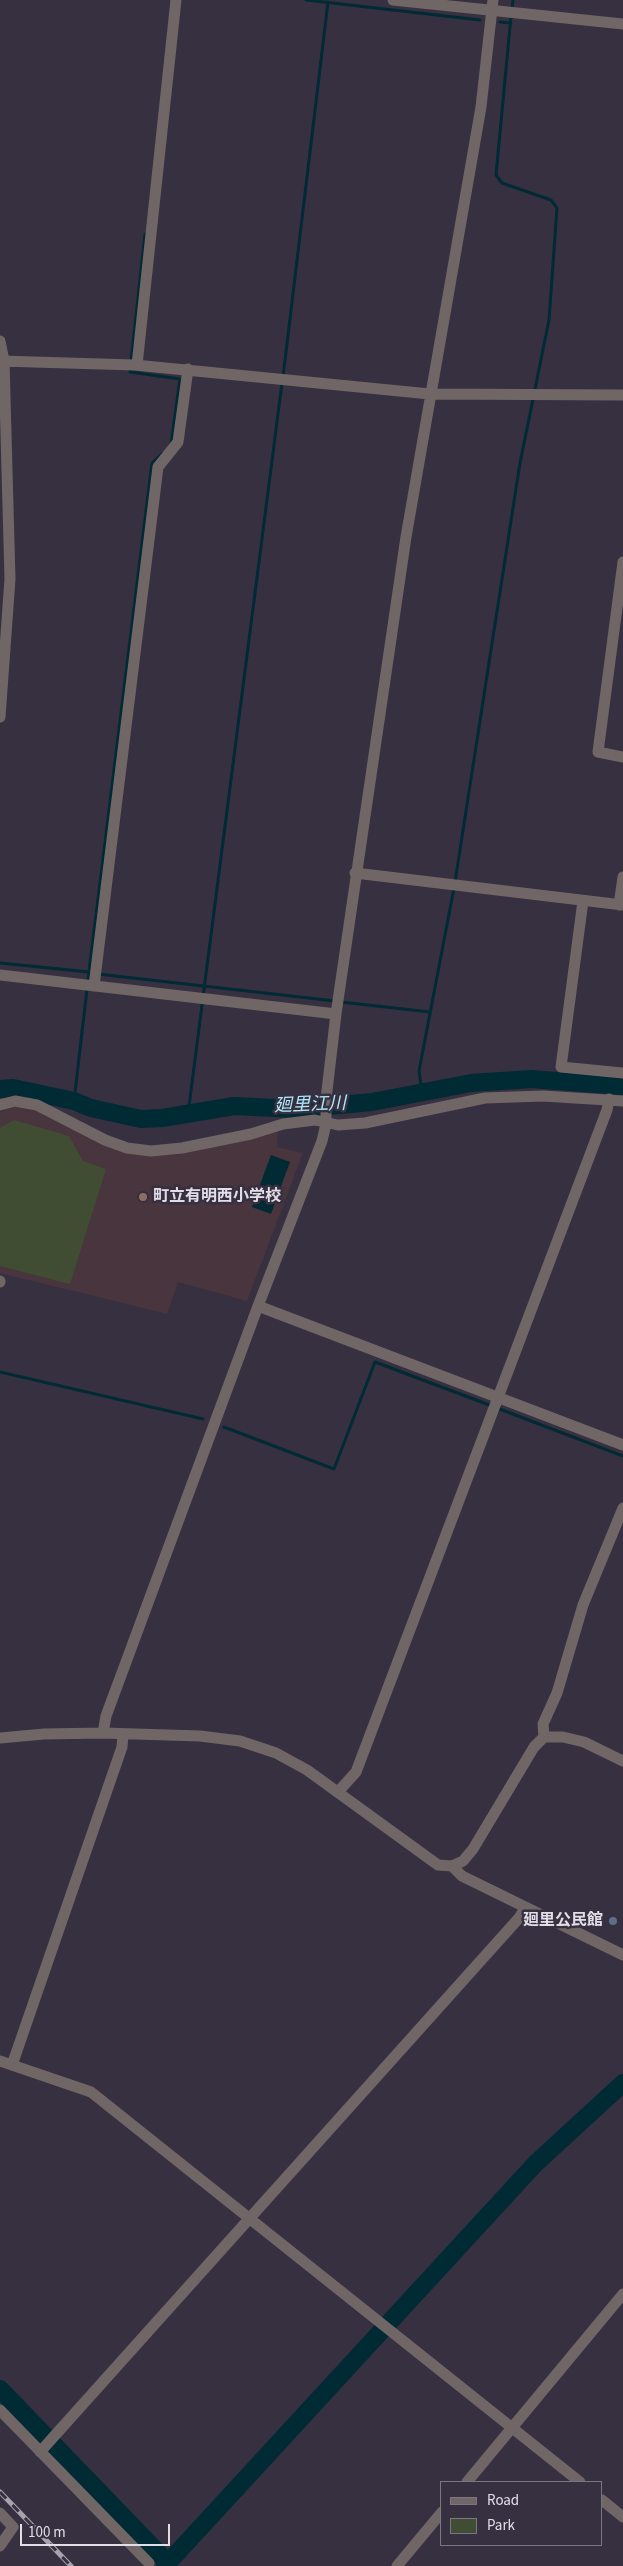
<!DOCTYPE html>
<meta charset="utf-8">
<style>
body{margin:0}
#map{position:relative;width:623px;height:2566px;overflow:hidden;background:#373040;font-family:"Source Sans 3",sans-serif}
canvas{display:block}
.legend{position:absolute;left:440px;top:2481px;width:162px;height:65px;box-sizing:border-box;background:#373040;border:1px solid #7b7683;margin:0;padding:6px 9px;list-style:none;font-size:15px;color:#e2dee8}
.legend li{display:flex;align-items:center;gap:10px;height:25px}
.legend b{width:25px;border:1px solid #7b7683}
.scale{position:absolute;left:20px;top:2524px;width:150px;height:22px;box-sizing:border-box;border:2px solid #e2dee8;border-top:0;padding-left:6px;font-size:15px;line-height:18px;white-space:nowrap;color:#e2dee8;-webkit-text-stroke:4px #373040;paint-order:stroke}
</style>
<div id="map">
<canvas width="623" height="2566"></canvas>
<ul class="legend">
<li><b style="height:6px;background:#716666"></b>Road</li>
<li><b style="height:14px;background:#414d32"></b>Park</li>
</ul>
<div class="scale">100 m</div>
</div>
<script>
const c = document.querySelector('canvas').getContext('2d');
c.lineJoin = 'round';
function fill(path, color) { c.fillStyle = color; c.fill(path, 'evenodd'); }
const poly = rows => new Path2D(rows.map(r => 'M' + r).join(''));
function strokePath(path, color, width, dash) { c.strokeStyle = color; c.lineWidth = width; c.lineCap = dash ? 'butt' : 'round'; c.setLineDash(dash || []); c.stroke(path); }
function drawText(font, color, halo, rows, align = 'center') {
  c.font = font + ' "Source Sans 3","Noto Sans JP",sans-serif'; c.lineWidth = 5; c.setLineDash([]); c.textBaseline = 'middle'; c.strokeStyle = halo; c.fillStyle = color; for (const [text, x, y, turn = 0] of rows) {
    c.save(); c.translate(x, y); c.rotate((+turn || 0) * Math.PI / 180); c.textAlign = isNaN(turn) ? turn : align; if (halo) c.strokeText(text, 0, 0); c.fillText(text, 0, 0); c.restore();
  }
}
const education = poly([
 [14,1106,36,1108,150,1155,181,1154,278,1131,277,1147,303,1153,247,1301,178,1282,167,1314,0,1273,0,1112]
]);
const green = poly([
 [14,1120,69,1136,83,1161,106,1169,70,1284,0,1266,0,1128]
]);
const water = poly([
 [271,1155,290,1162,277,1197,258,1190],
 [256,1196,275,1203,271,1214,252,1207]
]);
const stream = poly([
 [306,0,480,20],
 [512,9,513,0],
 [500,22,511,23],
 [131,362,145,234],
 [130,368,130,372,180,379,171,445],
 [283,377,328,2],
 [455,882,520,463,549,320,557,208,551,200,502,183,496,175,511,16],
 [0,963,89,972,152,463,163,453],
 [98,974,335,1001],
 [341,1002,430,1012],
 [422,1092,419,1071,454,888],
 [74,1101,89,972],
 [188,1114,282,383],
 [0,1372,203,1419],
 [497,1408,623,1456],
 [224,1427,334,1469,375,1362,492,1406]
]);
const river = poly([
 [0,1089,13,1088,74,1101,91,1108,141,1119,162,1118,234,1106,296,1109,372,1102,471,1083,531,1079,623,1086],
 [0,2389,168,2563],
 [165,2566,536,2163,623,2083]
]);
const minor = poly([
 [393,0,623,24],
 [0,341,4,361,10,579,0,717],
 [0,361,135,365,430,394,623,395],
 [137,365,176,0],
 [623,562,598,752,623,757],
 [355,873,623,905],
 [583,901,561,1067,623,1073],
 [619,905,623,877],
 [0,975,336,1014,326,1099,326,1124,322,1141,258,1306,106,1716,103,1733],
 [94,986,158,467,178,442,188,369],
 [336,1014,406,537,481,107,493,0],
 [0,1105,15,1101,37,1105,105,1140,127,1148,151,1151,182,1148,251,1134,283,1124,315,1120,338,1125,365,1123,485,1098,543,1096,623,1101],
 [0,1282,0,1281],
 [258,1306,623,1445],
 [544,1737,543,1724,557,1693,583,1605,623,1508],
 [0,1738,44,1734,103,1733,200,1736,240,1741,276,1753,307,1770,438,1865,452,1866,463,1861,473,1849,534,1747,544,1737,563,1737,584,1742,623,1761],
 [338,1792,356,1772,607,1110,609,1099],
 [452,1866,462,1876,623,1955],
 [0,2061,91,2092,580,2482],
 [12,2065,122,1747,123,1734],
 [0,2410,149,2563],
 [40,2452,519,1918,525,1908],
 [467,2482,623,2294],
 [602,2500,623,2517],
 [0,2513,13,2527,0,2546],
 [397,2566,442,2512]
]);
const rail = poly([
 [0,2492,71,2566]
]);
const markers = [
 [143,1197,5,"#8d6e63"],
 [613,1921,5,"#5c6f8a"]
];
const poiNames = [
 ["町立有明西小学校",153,1197],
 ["廻里公民館",603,1921,"right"]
];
const waterNames = [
 ["廻里江川",310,1106,-2]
];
fill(education, '#48353d');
fill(green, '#414d32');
fill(water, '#002a34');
strokePath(stream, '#002a34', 3);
strokePath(river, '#002a34', 18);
strokePath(minor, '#716666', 11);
strokePath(rail, '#a7a2ae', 5);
strokePath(rail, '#373040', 3, [9]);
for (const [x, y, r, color] of markers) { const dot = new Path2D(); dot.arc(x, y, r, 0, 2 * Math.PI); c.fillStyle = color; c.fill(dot); strokePath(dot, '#373040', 2); }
drawText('bold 16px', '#e2dee8', '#373040', poiNames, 'left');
drawText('italic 18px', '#b0eafb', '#373040', waterNames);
</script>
